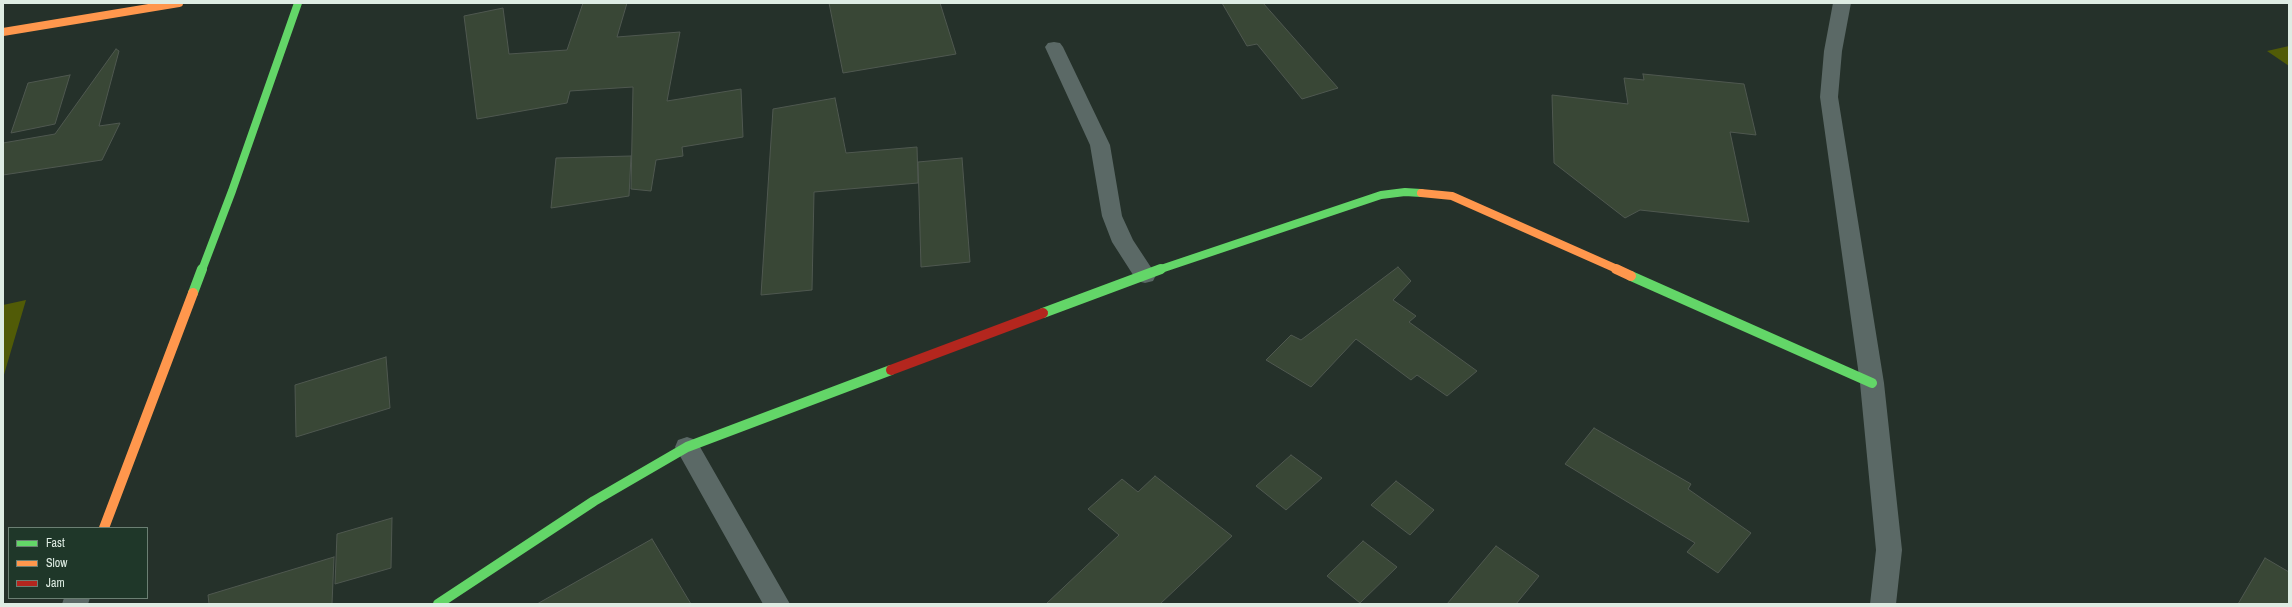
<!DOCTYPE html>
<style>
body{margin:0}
#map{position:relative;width:2292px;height:607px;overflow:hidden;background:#25312a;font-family:"Archivo Narrow",sans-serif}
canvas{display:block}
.frame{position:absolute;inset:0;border:4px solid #deece3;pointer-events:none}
.legend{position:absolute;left:8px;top:527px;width:140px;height:72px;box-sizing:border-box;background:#1f3729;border:1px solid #6b7f73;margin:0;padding:5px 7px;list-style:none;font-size:12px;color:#deece3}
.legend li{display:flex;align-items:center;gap:8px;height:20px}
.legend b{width:20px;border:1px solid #6b7f73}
</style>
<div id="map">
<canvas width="2292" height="607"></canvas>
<div class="frame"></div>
<ul class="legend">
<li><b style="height:5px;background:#63d668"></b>Fast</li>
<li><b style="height:5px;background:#ff974d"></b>Slow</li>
<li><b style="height:5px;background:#b3261e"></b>Jam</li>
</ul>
</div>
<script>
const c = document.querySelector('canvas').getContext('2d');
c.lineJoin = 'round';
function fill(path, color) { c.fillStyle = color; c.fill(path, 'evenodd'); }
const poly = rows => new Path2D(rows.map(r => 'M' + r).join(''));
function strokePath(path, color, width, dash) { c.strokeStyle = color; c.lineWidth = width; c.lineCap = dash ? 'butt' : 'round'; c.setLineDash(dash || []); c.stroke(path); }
const green = poly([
 [2289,46,2289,66,2267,51],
 [26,300,3,378,3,305]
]);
const building = poly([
 [583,3,627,3,617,37,680,32,667,101,741,89,743,137,682,147,683,156,656,160,651,191,631,189,633,87,570,91,567,103,477,119,464,16,503,8,509,54,567,50,583,3],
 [829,3,940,3,956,54,843,73,829,3],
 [1222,3,1263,3,1338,88,1302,99,1257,44,1247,46,1222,3],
 [116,49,119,51,99,126,120,123,102,160,3,175,3,143,55,134,116,49],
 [1643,74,1744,84,1756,135,1730,132,1749,222,1640,210,1625,218,1554,163,1552,95,1628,104,1624,78,1644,80,1643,74],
 [70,75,55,124,11,133,28,83,70,75],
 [835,98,846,153,917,147,918,183,814,192,812,290,761,295,773,109,835,98],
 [631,156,629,196,551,208,556,158,631,156],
 [962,158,970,262,921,267,918,162,962,158],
 [1398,267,1411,281,1393,300,1416,316,1409,322,1477,371,1447,396,1417,375,1411,380,1356,339,1311,387,1266,360,1291,335,1301,340,1398,267],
 [386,357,390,408,296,437,295,385,386,357],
 [1594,428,1691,484,1688,489,1751,533,1718,573,1687,552,1695,543,1565,464,1594,428],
 [1291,455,1322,478,1286,510,1256,486,1291,455],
 [1155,476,1232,536,1160,604,1046,604,1119,535,1088,509,1122,479,1138,492,1155,476],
 [1396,481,1434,510,1410,535,1371,505,1396,481],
 [392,518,391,568,335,584,337,534,392,518],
 [652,539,691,604,537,604,652,539],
 [1363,541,1397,567,1360,603,1327,576,1363,541],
 [1496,546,1539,576,1516,604,1447,604,1496,546],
 [334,557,332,604,209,604,208,595,334,557],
 [2265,558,2289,572,2289,604,2238,604,2265,558]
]);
const street = poly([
 [1833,3,1851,3,1842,51,1838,97,1884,383,1902,550,1896,604,1870,604,1876,550,1860,383,1820,97,1824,51,1833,3],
 [1054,42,1060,43,1063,47,1110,145,1122,216,1133,240,1156,275,1153,281,1145,283,1137,281,1112,242,1102,216,1090,145,1045,47,1048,43,1054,42],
 [687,437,696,440,790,604,763,604,675,447,678,440,687,437],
 [64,598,90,598,88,604,62,604,64,598]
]);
const fastFar1 = poly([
 [202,270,232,191,298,3],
 [1158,270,1381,195,1405,192,1421,193]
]);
const fast = poly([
 [1631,276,1872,383],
 [193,293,202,269],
 [1043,313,1161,269],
 [438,604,594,501,687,447,891,370]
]);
const slowFar1 = poly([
 [3,32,179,3],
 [1421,193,1452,196,1619,270]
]);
const slow = poly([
 [1616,269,1631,276],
 [104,528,193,293]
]);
const jam = poly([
 [891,370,1043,313]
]);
fill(green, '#515b07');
fill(building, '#394736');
strokePath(building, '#4f5850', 1);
fill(street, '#5b6966');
strokePath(fastFar1, '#63d668', 8);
strokePath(fast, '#63d668', 10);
strokePath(slowFar1, '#ff974d', 8);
strokePath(slow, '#ff974d', 10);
strokePath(jam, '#b3261e', 10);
</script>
